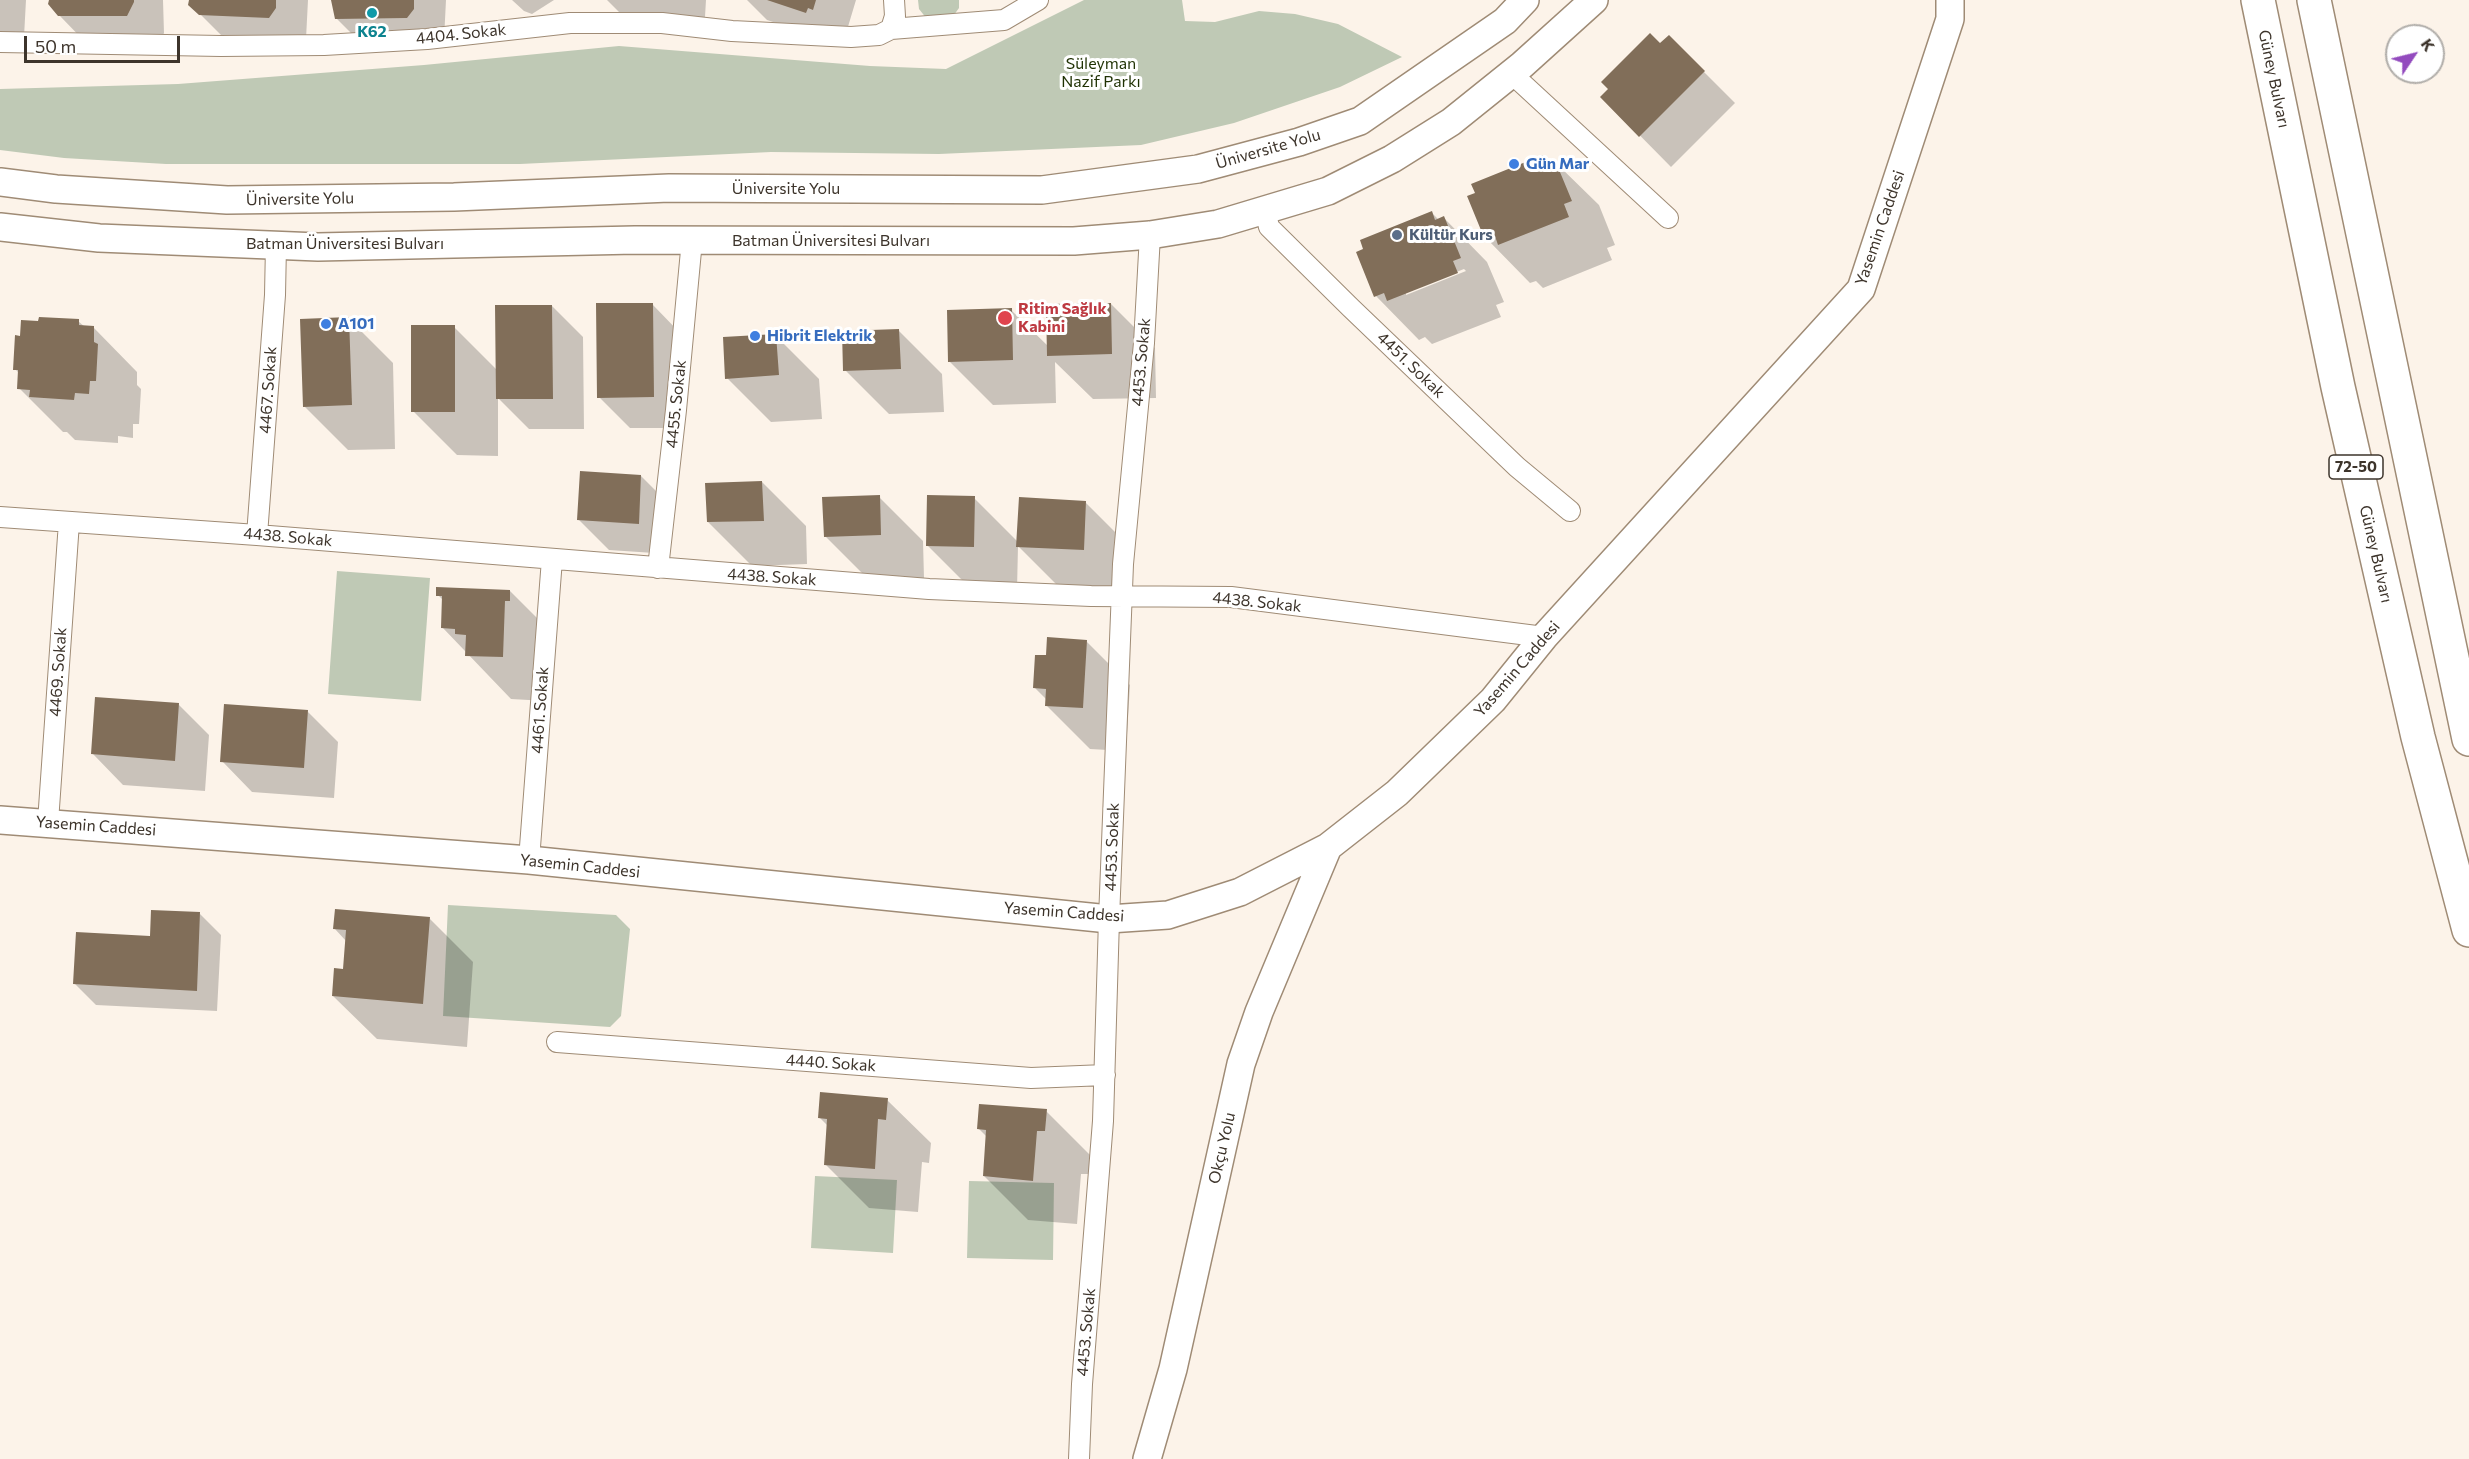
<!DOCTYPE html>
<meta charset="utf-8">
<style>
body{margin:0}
#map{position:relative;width:2469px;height:1459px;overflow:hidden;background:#fcf3e9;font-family:Commissioner,sans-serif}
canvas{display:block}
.north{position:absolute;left:2385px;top:24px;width:60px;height:60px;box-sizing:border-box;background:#fff;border:2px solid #b1aeaa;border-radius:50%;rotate:55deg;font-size:16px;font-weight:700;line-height:24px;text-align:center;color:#3d342b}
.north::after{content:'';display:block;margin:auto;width:21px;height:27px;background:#934bbe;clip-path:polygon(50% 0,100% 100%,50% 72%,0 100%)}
.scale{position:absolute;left:24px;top:36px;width:156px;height:27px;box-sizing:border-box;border:3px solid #3d342b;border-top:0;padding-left:8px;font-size:18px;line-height:21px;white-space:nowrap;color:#3d342b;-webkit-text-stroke:4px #fff;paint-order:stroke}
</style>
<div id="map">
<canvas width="2469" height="1459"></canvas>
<div class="north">K</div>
<div class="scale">50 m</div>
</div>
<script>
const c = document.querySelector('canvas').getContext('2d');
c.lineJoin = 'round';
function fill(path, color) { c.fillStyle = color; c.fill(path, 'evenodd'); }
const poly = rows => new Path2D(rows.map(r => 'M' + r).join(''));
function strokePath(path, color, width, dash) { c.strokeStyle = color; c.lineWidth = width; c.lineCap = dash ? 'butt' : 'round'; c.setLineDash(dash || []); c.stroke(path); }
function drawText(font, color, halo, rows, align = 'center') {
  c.font = font + ' Commissioner,sans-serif'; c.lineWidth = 6; c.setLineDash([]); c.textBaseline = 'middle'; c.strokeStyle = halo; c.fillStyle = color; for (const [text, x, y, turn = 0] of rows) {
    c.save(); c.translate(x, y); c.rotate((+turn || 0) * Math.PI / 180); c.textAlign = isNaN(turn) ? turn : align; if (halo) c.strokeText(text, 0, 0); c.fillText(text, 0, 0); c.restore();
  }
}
const green = poly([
 [918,0,959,0,959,8,951,19,927,19,919,9],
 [1084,0,1182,0,1185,21,1215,22,1259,11,1295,14,1338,24,1402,57,1340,87,1234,123,1141,145,939,154,771,152,520,164,166,164,64,158,0,150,0,89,178,84,424,65,619,46,870,66,946,69],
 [337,571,430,578,421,701,328,694],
 [448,905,616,915,630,929,621,1016,610,1027,443,1016],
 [815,1176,897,1180,893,1253,811,1248],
 [969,1181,1054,1183,1053,1260,967,1258]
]);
const shadow = poly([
 [0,0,26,0,24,37,0,44],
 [50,0,163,0,164,33,158,46,90,47,59,15],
 [190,0,308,0,306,39,231,45,190,4],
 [333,0,446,0,444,40,438,48,367,49,336,18],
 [512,0,554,0,532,14,524,11],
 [607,0,706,0,705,17,697,17,697,25,627,20],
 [747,0,856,0,844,40,837,43,767,20],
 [1669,37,1735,103,1671,167,1602,97],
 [1543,157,1550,164,1555,162,1599,205,1615,245,1607,248,1612,260,1543,288,1536,281,1530,283,1487,239,1469,197],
 [1432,213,1439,220,1444,218,1487,262,1504,302,1496,305,1501,317,1432,344,1425,337,1419,340,1376,296],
 [1464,269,1466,271,1406,295,1406,292],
 [1111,304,1155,348,1156,398,1093,399,1055,362,1056,403,993,405,949,361,1011,310,1049,347],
 [653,305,683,336,684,428,630,428,599,397],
 [552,306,583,337,584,429,529,429,498,398,498,456,457,455,413,411,454,327,498,371],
 [349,319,393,363,395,449,348,450,304,406],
 [78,321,85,327,94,328,137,372,137,385,141,389,139,424,133,424,133,438,118,436,118,443,75,440,67,432,63,432,19,388,20,374,15,369],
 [899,331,942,374,944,412,889,414,845,370],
 [775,335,819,379,822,419,771,422,727,378],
 [641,476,672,507,669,554,609,550,578,519],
 [762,482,806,526,807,564,752,566,708,522],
 [879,497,923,541,924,578,869,580,825,536],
 [974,498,1018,542,1085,502,1129,546,1127,593,1062,590,1018,546,1017,590,971,589,927,545],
 [510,591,554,635,546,701,511,699,442,627,443,600,438,595],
 [1086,641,1130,685,1126,751,1090,749,1046,705,1047,700,1035,688,1047,657],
 [178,704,209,735,205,791,123,785,93,754],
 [307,711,338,742,334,798,252,792,222,761],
 [200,914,221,935,217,1011,96,1005,75,984],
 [429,918,473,962,467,1047,377,1039,333,996,344,971,346,941,335,929],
 [887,1100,931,1143,929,1163,922,1162,918,1212,869,1208,825,1164,828,1126,819,1117],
 [1046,1111,1090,1155,1089,1174,1081,1174,1077,1224,1028,1220,984,1176,987,1137,979,1129]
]);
const building = poly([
 [49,0,134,0,134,2,127,16,58,16,48,4],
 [189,0,276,0,276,8,269,18,199,15,188,5],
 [331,0,414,0,414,9,407,18,335,19],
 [767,0,816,0,813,10,808,8,806,13],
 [1650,33,1660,43,1669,35,1705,71,1639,137,1600,97,1608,89,1601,82],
 [1543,155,1547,163,1555,160,1572,201,1564,204,1569,217,1498,245,1495,236,1485,240,1467,196,1475,193,1471,184],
 [1432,211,1435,220,1444,216,1461,258,1453,261,1458,273,1387,301,1384,293,1374,297,1356,252,1363,249,1360,240],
 [596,303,653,303,654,397,597,398],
 [1111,303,1112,354,1047,356,1046,304],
 [495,305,552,305,553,399,496,399],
 [1012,308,1013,360,948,362,947,310],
 [39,317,79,319,79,325,94,326,94,342,98,344,96,381,90,381,89,394,75,393,74,400,29,397,30,390,17,389,18,370,13,370,15,335,20,336,21,320,38,321],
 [349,317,352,405,303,407,300,319],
 [411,325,455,325,455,412,411,412],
 [899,329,901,369,843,371,842,331],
 [776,334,779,375,725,379,723,337],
 [580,471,641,475,639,524,577,520],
 [762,481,764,521,707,522,705,483],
 [880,495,881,535,824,537,822,497],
 [927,495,975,496,974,547,926,546],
 [1019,497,1086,501,1084,550,1016,547],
 [436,587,510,590,510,601,505,601,503,657,465,656,466,635,455,634,455,629,441,628,442,596,436,596],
 [1047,637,1087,640,1083,708,1045,706,1046,689,1033,688,1035,655,1046,655],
 [95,697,179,703,175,761,91,754],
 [224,704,308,710,304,768,220,762],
 [335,909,430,917,423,1004,332,996,334,968,343,969,346,930,333,929],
 [151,910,200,912,197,991,73,984,76,932,150,936],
 [820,1092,888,1098,886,1120,878,1119,875,1169,824,1165,827,1119,818,1118],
 [979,1104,1047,1109,1045,1131,1037,1131,1033,1181,983,1176,986,1130,977,1129]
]);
const street = poly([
 [891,29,1004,20,1038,0],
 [0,42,221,46,324,45,427,39,570,23,662,23,732,31,851,37,879,35,891,29,895,16,894,0],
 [1512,74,1668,218],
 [1265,210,1269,227,1351,308,1517,467,1570,511],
 [0,517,257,535,929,589,1091,596,1231,597,1544,637],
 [257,535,275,295,276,245],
 [658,568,676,410,692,240],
 [48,822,69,522],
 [529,860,552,559],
 [557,1042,1031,1078,1105,1075],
 [1079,1459,1082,1384,1103,1121,1109,919,1123,564,1144,343,1150,235]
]);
const secondary = poly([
 [0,182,56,189,227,200,454,197,669,188,1042,190,1198,169,1299,142,1360,121,1505,21,1525,0],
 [0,227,99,238,318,247,635,240,1074,241,1150,235,1218,224,1328,191,1392,159,1451,122,1522,65,1594,0],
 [0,820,529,860,1109,919,1168,915,1240,892,1328,847,1397,793,1493,700,1544,637,1861,289,1950,19,1950,0],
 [1147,1459,1173,1369,1241,1064,1259,1012,1328,847]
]);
const highway = poly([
 [2258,0,2338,387,2418,737,2469,930],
 [2314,0,2469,739]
]);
const markers = [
 [372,13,6,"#0f9aa8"],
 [1514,164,6,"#3f7fe0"],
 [1397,235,6,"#5c6f8a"],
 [1005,318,8,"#e0444e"],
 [326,324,6,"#3f7fe0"],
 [755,336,6,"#3f7fe0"]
];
const shields = [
 [2356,467,54]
];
const shieldNames = [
 ["72-50",2356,467]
];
const cultureNames = [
 ["K62",372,32]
];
const streetNames = [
 ["4404. Sokak",461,34,-6],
 ["Güney Bulvarı",2274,79,78],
 ["Üniversite Yolu",1268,149,-16],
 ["Üniversite Yolu",786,189],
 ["Üniversite Yolu",300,199,-1],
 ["Yasemin Caddesi",1880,228,-71],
 ["Batman Üniversitesi Bulvarı",831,241],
 ["Batman Üniversitesi Bulvarı",345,244],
 ["4453. Sokak",1141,362,-85],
 ["4451. Sokak",1411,365,44],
 ["4467. Sokak",268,390,-86],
 ["4455. Sokak",676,404,-84],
 ["4438. Sokak",288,537,5],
 ["Güney Bulvarı",2376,554,77],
 ["4438. Sokak",772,577,4],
 ["4438. Sokak",1257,602,6],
 ["Yasemin Caddesi",1517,669,-49],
 ["4469. Sokak",58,672,-86],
 ["4461. Sokak",540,710,-86],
 ["Yasemin Caddesi",96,826,4],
 ["4453. Sokak",1112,847,-88],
 ["Yasemin Caddesi",580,866,6],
 ["Yasemin Caddesi",1064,912,4],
 ["4440. Sokak",831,1063,4],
 ["Okçu Yolu",1222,1148,-77],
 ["4453. Sokak",1086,1332,-85]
];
const parkNames = [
 ["Süleyman",1101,64],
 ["Nazif Parkı",1101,82]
];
const shopNames = [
 ["Gün Mar",1526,164],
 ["A101",338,324],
 ["Hibrit Elektrik",767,336]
];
const serviceNames = [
 ["Kültür Kurs",1409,235]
];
const healthNames = [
 ["Ritim Sağlık",1018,309],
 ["Kabini",1018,327]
];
fill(green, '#bfc9b5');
fill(shadow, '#0003');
fill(building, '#816e59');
strokePath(street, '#9f8b75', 22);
strokePath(secondary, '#9f8b75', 30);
strokePath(highway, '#9f8b75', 36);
strokePath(street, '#fff', 20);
strokePath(secondary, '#fff', 27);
strokePath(highway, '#fff', 33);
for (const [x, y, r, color] of markers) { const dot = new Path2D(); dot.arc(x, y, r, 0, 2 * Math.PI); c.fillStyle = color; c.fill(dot); strokePath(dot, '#fff', 2); }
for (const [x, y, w] of shields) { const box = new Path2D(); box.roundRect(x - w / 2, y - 12, w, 24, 4.5); c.fillStyle = '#fff'; c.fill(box); strokePath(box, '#3d342b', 1.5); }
drawText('bold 15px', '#3d342b', null, shieldNames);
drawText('bold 16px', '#0d838f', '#fff', cultureNames);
drawText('16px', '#3d342b', '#fff', streetNames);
drawText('16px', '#1f3103', '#fff', parkNames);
drawText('bold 16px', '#366cbe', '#fff', shopNames, 'left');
drawText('bold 16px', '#4e5e75', '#fff', serviceNames, 'left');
drawText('bold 16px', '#be3a42', '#fff', healthNames, 'left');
</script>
